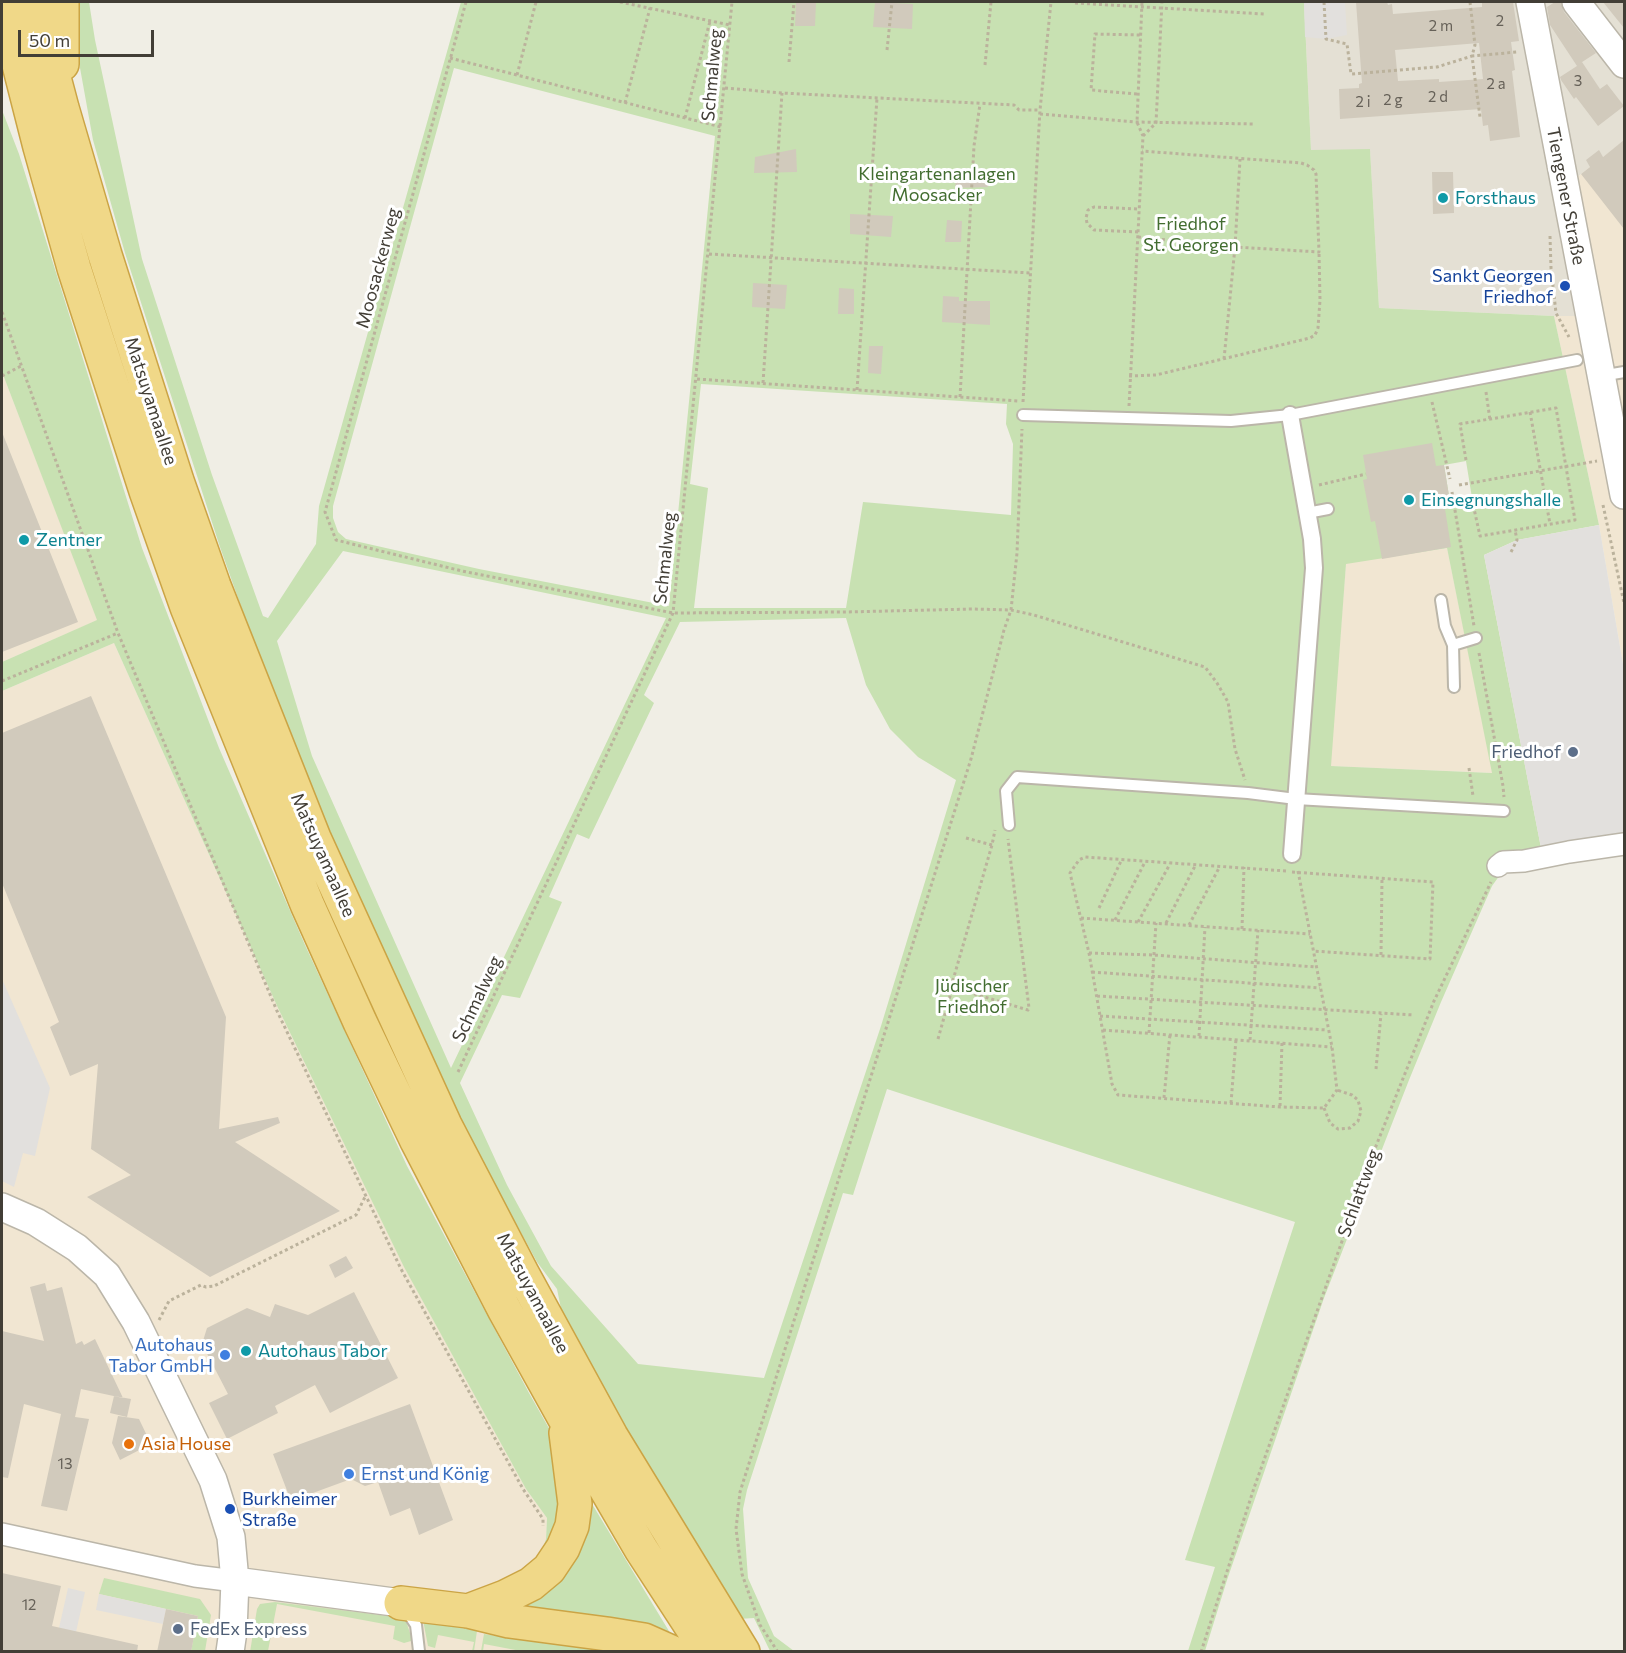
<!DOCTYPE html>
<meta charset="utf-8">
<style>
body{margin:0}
#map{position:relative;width:1626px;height:1653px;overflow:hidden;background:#f0eee5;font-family:Commissioner,sans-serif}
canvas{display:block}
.frame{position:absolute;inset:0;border:3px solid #423e36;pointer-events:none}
.scale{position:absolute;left:18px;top:30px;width:136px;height:27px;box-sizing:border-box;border:3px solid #423e36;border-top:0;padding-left:8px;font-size:18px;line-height:21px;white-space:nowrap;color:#423e36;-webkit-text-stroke:4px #fff;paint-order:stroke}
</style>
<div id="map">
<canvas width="1626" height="1653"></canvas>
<div class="frame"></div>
<div class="scale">50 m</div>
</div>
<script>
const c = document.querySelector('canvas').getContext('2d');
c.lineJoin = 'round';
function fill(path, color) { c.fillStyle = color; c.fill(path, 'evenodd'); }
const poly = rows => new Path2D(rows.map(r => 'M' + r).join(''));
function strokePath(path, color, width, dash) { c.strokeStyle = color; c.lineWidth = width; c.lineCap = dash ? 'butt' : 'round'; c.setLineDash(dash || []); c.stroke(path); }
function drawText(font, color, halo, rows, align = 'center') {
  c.font = font + ' Commissioner,sans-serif'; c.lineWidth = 6; c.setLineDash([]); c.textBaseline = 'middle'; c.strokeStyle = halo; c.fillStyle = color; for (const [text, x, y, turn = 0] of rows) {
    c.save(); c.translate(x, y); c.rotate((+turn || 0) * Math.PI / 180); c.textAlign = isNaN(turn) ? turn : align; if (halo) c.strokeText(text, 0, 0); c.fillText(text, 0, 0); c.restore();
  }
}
const residential = poly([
 [1304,2,1624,2,1624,141,1572,181,1600,316,1554,316,1379,308,1370,150,1311,150]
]);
const commercial = poly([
 [1624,141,1624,670,1599,525,1554,316,1600,316,1572,181],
 [2,372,98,620,2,662],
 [1447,548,1493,773,1330,766,1346,563],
 [114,643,278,1008,404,1266,526,1489,547,1518,546,1539,541,1554,570,1651,2,1651,2,691]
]);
const green = poly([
 [50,2,89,2,95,40,142,259,212,475,263,616,268,618,316,544,319,506,461,2,1304,2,1311,150,1370,149,1379,308,1554,316,1599,525,1517,540,1484,555,1542,853,1500,855,1488,862,1502,872,1492,886,1441,1002,1409,1080,1324,1298,1227,1580,1205,1651,1188,1651,1215,1567,1185,1560,1295,1222,887,1089,853,1195,843,1193,747,1490,743,1509,748,1578,774,1636,794,1651,770,1651,754,1618,739,1619,566,1333,557,1289,537,1262,455,1112,378,947,278,711,220,547,125,253,93,140,73,29],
 [454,68,715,136,669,606,479,569,346,539,338,532,333,518,333,506],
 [701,384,1007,404,1006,424,1013,444,1011,515,863,502,846,608,694,608,708,488,690,484],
 [1466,461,1473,504,1451,508,1444,465],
 [1447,548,1492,773,1331,766,1346,564],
 [343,551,666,618,451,1068,312,756,277,641],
 [846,618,866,685,890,729,918,757,956,780,881,1026,764,1378,638,1364,551,1266,507,1185,460,1083,502,995,520,998,562,902,549,897,577,834,589,839,654,703,644,695,680,622],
 [2,110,19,154,142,548,219,748,305,945,407,1166,529,1393,589,1499,675,1641,679,1651,526,1652,484,1644,483,1651,481,1651,484,1634,511,1638,530,1567,541,1554,546,1539,547,1518,526,1489,404,1267,278,1008,114,643,2,691,2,662,97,620,2,372],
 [104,1578,200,1599,211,1615,205,1651,191,1651,198,1616,99,1594],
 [275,1602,405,1618,412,1639,411,1641,404,1643,393,1639,395,1626,277,1604,268,1651,250,1652,257,1609,260,1604],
 [423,1620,477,1631,474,1651,472,1651,474,1642,438,1635,435,1648,428,1646]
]);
const parking = poly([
 [1304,2,1345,2,1347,35,1326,39,1305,37],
 [1599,525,1624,670,1624,833,1566,844,1542,853,1484,555,1517,540],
 [2,979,50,1088,35,1156,23,1153,14,1187,2,1181],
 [68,1588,85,1592,76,1632,59,1628],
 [99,1594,166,1609,163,1624,96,1610]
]);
const building = poly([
 [796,2,816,2,815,26,795,26],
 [875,2,913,4,912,29,873,27],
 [1356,2,1387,2,1388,5,1392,4,1393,14,1482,7,1482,2,1513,2,1519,41,1511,42,1515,70,1512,71,1520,137,1490,141,1488,125,1483,126,1481,109,1340,119,1339,89,1359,88,1359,84,1362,83],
 [1479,43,1483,79,1439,82,1439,79,1398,81,1395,50],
 [1555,2,1561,2,1564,12,1596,53,1579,64,1582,62,1600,89,1607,84,1624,106,1598,126,1576,97,1574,99,1561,80,1560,77,1577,66,1550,25,1547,7],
 [1603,2,1624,2,1624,28],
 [1624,140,1624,229,1581,174,1590,167,1586,160,1599,150,1603,157],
 [796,149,797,172,754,173,755,157],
 [957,169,989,170,988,187,955,188],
 [1432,172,1453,172,1454,213,1433,214],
 [850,214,893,216,891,237,850,234],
 [947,220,962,221,961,242,945,242],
 [753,283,787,285,785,309,752,307],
 [839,288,854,289,854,314,838,314],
 [943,296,959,297,959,301,990,301,990,325,942,322],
 [869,346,883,346,881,374,868,373],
 [2,432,78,622,2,652],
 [1432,443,1436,466,1444,465,1451,508,1445,509,1451,547,1382,559,1375,521,1371,522,1363,480,1367,479,1363,455],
 [91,696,226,1017,219,1129,278,1117,280,1123,235,1142,340,1211,210,1277,87,1197,131,1175,91,1149,98,1064,70,1076,50,1027,59,1022,2,883,2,733],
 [346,1256,353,1268,335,1278,329,1265],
 [45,1283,47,1291,62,1287,76,1344,82,1341,84,1345,95,1339,123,1398,81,1389,75,1417,89,1419,67,1511,41,1506,61,1414,24,1404,8,1478,2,1477,2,1331,44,1341,30,1287],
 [354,1292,398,1378,330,1413,315,1385,275,1406,278,1413,227,1439,209,1403,228,1394,202,1344,207,1328,247,1308,270,1317,275,1304,308,1315],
 [114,1396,131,1399,127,1417,110,1413],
 [410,1404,453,1520,419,1535,410,1508,390,1516,378,1482,365,1486,351,1479,291,1501,273,1454],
 [118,1416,139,1419,151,1444,120,1460,112,1443],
 [2,1573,61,1586,52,1626,138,1645,137,1652,2,1652],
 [166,1609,198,1616,191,1652,157,1652]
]);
const path = poly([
 [466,2,325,512,336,540,462,571,673,613,846,612,973,609,1011,610,1034,615,1205,667,1217,683,1228,702,1235,749,1245,780],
 [620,2,730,25],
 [1324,2,1326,39,1347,44,1351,74,1437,67,1472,56,1480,117],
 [1470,2,1475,45,1472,56,1517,52],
 [1075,3,1264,14],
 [887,50,892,2],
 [450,58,721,127],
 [789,62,794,2],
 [985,65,991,2],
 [517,75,536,2],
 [725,88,782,93,1014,105,1019,110,1040,110],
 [1137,94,1091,90,1095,34,1140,35],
 [625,103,650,8],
 [1040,114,1137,122,1255,124],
 [685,118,710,21],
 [1143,136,1156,123,1162,2],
 [1138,232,1094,230,1087,223,1086,218,1088,210,1094,207,1139,209],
 [1550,236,1551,268,1556,313,1569,337],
 [1138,237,1235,247,1319,252,1316,174,1314,170,1307,165,1301,163,1142,151],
 [709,254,1030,273],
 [2,312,118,633,277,1011,401,1269,523,1489,543,1519,543,1526],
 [1224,359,1235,247,1240,159],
 [2,376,21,366],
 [1129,376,1156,375,1310,338,1315,335,1318,328,1320,300,1319,252],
 [697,379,1018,401],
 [763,383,782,93],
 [857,390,877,98],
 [1486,392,1490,420],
 [960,397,974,146,980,104],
 [1023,402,1040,110,1051,2],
 [1432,402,1450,479],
 [1129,406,1143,136,1137,122,1142,2],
 [1530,412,1550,524],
 [1466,460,1460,424,1556,408,1575,520,1480,536,1473,504],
 [1319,485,1366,474],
 [1459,485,1597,461],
 [1452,492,1474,626],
 [1603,505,1624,603],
 [1511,552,1517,540,1515,530],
 [1479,653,1503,786,1504,797],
 [2,681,118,633],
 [1469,768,1473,796],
 [966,838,992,845],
 [1286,871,1085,857,1079,860,1070,873,1089,953,1112,1084,1118,1095,1280,1107,1324,1108],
 [1298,871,1332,1047,1337,1090,1324,1108],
 [1292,872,1433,882,1430,959,1313,951],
 [1099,908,1121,861],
 [1081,918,1310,934],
 [1115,920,1145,862],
 [1138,922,1170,864],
 [1166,923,1195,866],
 [1189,925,1219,868],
 [1242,929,1244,867],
 [1089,953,1153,955,1316,967],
 [1381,955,1382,879],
 [1092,972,1320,988],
 [951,987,1028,1010,1029,1008,1008,839],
 [1097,996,1414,1015],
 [1100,1016,1327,1030],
 [1103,1030,1332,1047],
 [1149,1033,1156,923],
 [1199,1036,1205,927],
 [938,1039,950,996,951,987,992,845,995,830],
 [1250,1040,1258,930],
 [1376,1069,1381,1014],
 [458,1072,673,613,732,2],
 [1164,1098,1170,1034],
 [1231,1103,1236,1039],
 [1280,1106,1282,1042],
 [1324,1108,1330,1123,1338,1129,1350,1128,1358,1121,1361,1111,1358,1100,1352,1095,1337,1090],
 [159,1320,169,1301,201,1285,206,1287,214,1286,356,1215,365,1197],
 [778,1652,760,1625,742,1574,736,1529,740,1492,971,759,1004,630,1011,610,1017,553,1022,429],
 [1201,1652,1254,1488,1376,1146,1434,1001,1491,882]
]);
const service = poly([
 [1601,376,1624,372],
 [1023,415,1231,421,1290,415,1577,360],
 [1307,513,1328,509],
 [1441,600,1445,626,1453,645,1476,638],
 [1453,645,1454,687],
 [1009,825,1006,791,1017,777,1248,793,1296,799,1504,811],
 [406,1610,416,1625,419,1651]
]);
const pedestrian = poly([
 [1290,415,1312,539,1314,568,1292,854]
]);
const minor = poly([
 [1498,866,1503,862,1524,861,1569,852,1624,844],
 [2,1534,195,1576,235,1581]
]);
const tertiary = poly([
 [1530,2,1624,495],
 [1576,2,1624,64],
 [2,1207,36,1222,77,1248,107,1275,136,1322,213,1480,231,1537,235,1581,233,1631,230,1652],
 [235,1581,401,1603]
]);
const trunk = poly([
 [3,2,40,147,74,268,146,491,187,607,307,904,360,1022,417,1141,504,1309,564,1417,641,1549,708,1652],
 [34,2,62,108,105,255,177,481,214,586,314,838,445,1125,522,1273,611,1436,743,1652],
 [62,2,62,64],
 [401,1603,468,1611,509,1621,607,1634,644,1640,671,1652],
 [468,1611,505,1597,531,1584,549,1569,563,1548,572,1526,575,1504,566,1433]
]);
const markers = [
 [1443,198,6,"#0f9aa8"],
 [1565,286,6,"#1a4fb4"],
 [1409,500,6,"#0f9aa8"],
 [24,540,6,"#0f9aa8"],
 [1573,752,6,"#5c6f8a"],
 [246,1351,6,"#0f9aa8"],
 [225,1355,6,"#3f7fe0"],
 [129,1444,6,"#e8710a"],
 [349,1474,6,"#3f7fe0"],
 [230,1509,6,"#1a4fb4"],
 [178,1629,6,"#5c6f8a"]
];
const numberNames = [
 ["2",1500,21],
 ["2 m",1441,26],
 ["3",1578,81],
 ["2 a",1496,84],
 ["2 d",1438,97],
 ["2 g",1393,100],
 ["2 i",1363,102],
 ["13",65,1464],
 ["12",29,1605]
];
const streetNames = [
 ["Schmalweg",712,75,-85],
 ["Tiengener Straße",1566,196,79],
 ["Moosackerweg",378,268,-75],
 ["Matsuyamaallee",151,401,72],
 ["Schmalweg",665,558,-84],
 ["Matsuyamaallee",323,855,66],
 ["Schmalweg",477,999,-65],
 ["Schlattweg",1359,1193,-70],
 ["Matsuyamaallee",533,1293,62]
];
const parkNames = [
 ["Kleingartenanlagen",937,174],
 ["Moosacker",937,195],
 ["Friedhof",1191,224],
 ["St. Georgen",1191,245],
 ["Jüdischer",972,986],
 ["Friedhof",972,1007]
];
const cultureNames = [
 ["Forsthaus",1455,198],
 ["Einsegnungshalle",1421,500],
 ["Zentner",36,540],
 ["Autohaus Tabor",258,1351]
];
const transitNames = [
 ["Sankt Georgen",1553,276],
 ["Friedhof",1553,297],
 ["Burkheimer",242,1499,"left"],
 ["Straße",242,1520,"left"]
];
const serviceNames = [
 ["Friedhof",1561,752],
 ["FedEx Express",190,1629,"left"]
];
const shopNames = [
 ["Autohaus",213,1345],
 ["Tabor GmbH",213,1366],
 ["Ernst und König",361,1474,"left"]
];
const foodNames = [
 ["Asia House",141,1444]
];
fill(residential, '#e4e0d4');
fill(commercial, '#f1e6d2');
fill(green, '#c8e1b2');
fill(parking, '#e2e0dd');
fill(building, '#d1cabc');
strokePath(service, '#bbb6a9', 14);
strokePath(pedestrian, '#bbb6a9', 20);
strokePath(minor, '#bbb6a9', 24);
strokePath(tertiary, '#bbb6a9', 30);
strokePath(trunk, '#cba445', 36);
strokePath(path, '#bbb29c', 3, [3, 3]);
strokePath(service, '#fff', 10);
strokePath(pedestrian, '#fff', 16);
strokePath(minor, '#fff', 21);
strokePath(tertiary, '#fff', 27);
strokePath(trunk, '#f0d888', 33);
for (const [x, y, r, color] of markers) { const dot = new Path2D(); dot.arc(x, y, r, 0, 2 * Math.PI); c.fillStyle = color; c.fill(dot); strokePath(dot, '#fff', 2); }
drawText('15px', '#666158', null, numberNames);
drawText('18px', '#423e36', '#fff', streetNames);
drawText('18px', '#426d30', '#fff', parkNames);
drawText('18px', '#0d838f', '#fff', cultureNames, 'left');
drawText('18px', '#164399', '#fff', transitNames, 'right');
drawText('18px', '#4e5e75', '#fff', serviceNames, 'right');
drawText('18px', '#366cbe', '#fff', shopNames, 'right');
drawText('18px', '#c56008', '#fff', foodNames, 'left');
</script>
